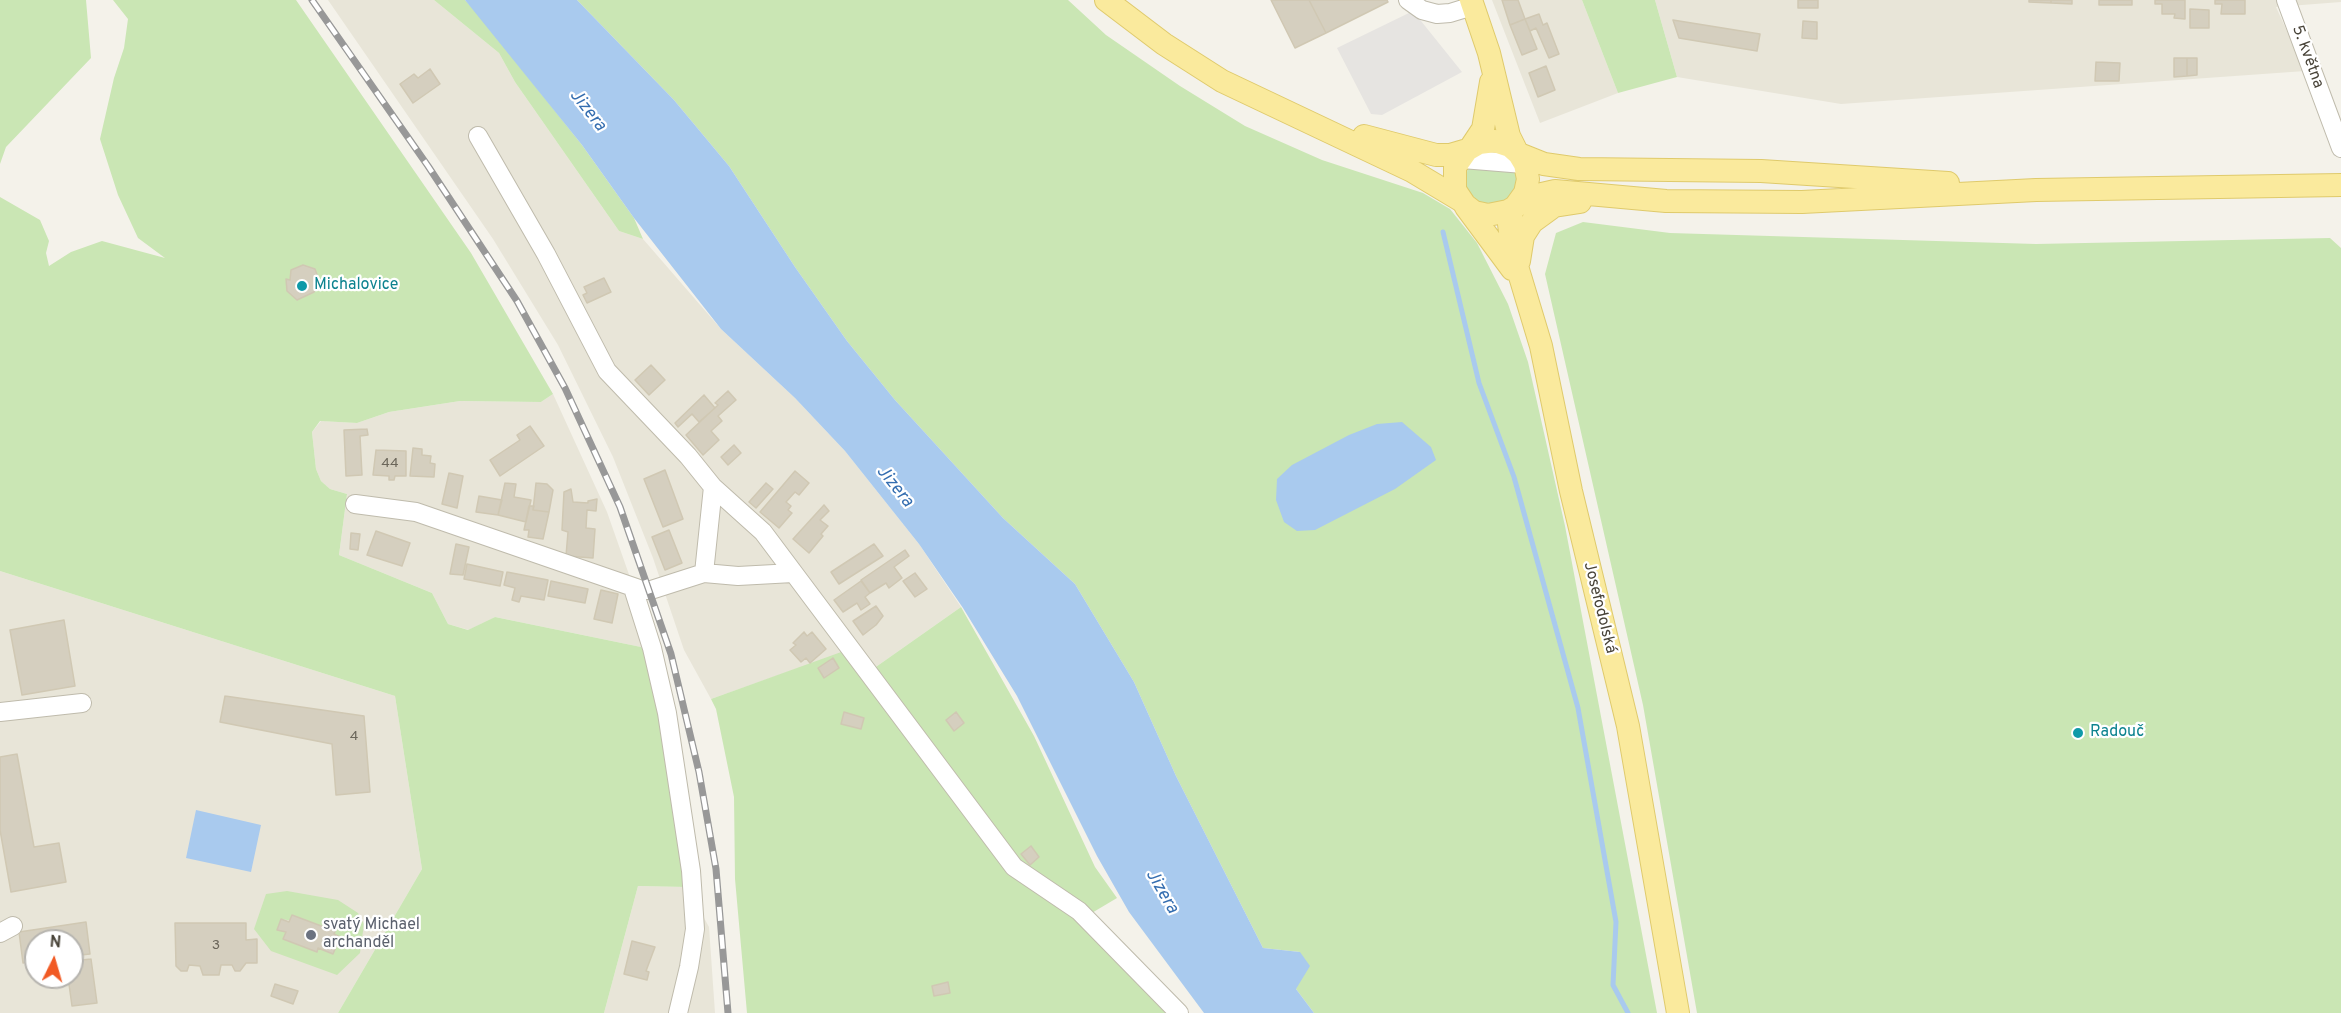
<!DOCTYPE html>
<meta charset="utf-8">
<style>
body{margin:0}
#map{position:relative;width:2341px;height:1013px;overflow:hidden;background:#f4f2ea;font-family:Overpass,sans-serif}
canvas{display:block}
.north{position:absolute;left:24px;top:929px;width:60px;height:60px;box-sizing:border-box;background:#fff;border:2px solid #b6b4af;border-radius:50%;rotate:5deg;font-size:16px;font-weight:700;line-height:24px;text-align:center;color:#484338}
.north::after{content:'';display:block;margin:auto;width:21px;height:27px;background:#f15a24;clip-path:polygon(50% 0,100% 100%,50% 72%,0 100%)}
</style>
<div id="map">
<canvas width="2341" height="1013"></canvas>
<div class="north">N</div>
</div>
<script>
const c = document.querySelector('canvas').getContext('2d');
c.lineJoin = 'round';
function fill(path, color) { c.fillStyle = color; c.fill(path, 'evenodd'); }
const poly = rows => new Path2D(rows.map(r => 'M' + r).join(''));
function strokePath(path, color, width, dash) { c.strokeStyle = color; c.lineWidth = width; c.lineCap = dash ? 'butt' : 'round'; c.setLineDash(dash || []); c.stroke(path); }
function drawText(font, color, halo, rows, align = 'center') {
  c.font = font + ' Overpass,sans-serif'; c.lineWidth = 4.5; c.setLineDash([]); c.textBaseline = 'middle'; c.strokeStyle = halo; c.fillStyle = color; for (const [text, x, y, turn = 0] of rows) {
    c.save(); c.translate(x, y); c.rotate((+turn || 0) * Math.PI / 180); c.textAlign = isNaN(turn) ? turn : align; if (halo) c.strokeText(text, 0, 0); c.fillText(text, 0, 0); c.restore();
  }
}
const residential = poly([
 [328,0,434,0,499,53,515,82,619,231,643,239,721,329,795,398,845,451,919,544,961,607,863,676,844,652,711,699,684,650,653,558,613,457,558,345,493,239],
 [1492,0,1582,0,1618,93,1540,123],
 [1655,0,2341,0,2341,2,2276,7,2305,71,1841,104,1677,77],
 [553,394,607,512,658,657,641,647,495,617,469,630,448,624,432,593,339,555,347,494,330,489,321,481,316,469,312,432,321,421,357,423,389,412,460,401,541,402],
 [0,571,395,696,422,869,338,1013,0,1013],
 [36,941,72,941,72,977,36,977],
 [638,886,687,887,709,927,715,1013,604,1013]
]);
const green = poly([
 [0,0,86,0,91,58,6,147,0,164],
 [113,0,296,0,471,253,553,394,541,402,460,401,389,412,357,423,320,421,312,432,316,469,321,481,330,489,347,494,339,555,432,593,448,624,468,630,495,617,641,647,649,652,687,887,638,886,604,1013,338,1013,422,869,395,696,0,571,0,197,40,220,49,241,46,253,49,266,71,252,102,241,165,258,138,238,118,195,100,139,114,78,124,48,128,19],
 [434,0,465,0,478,14,582,145,634,218,643,239,619,231,515,82,499,53],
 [577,0,1068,0,1106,35,1180,86,1245,126,1322,160,1423,193,1450,209,1477,243,1508,304,1528,362,1565,526,1657,1013,1314,1013,1296,989,1300,952,1263,948,1176,776,1134,682,1075,584,1003,518,895,400,847,341,795,267,729,166,674,100],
 [1582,0,1655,0,1677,77,1618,93],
 [1468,167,1517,169,1518,184,1505,202,1484,204,1477,201,1467,189,1465,182],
 [1583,222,1670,233,2036,244,2330,238,2341,248,2341,1013,1697,1013,1643,705,1545,274,1556,233],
 [961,607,1034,736,1095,867,1117,898,1080,920,1166,1013,747,1013,735,879,734,797,716,709,711,699,844,651,863,676],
 [287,891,338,900,358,913,364,924,360,953,337,975,271,951,254,929,266,894],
 [282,919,324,927,327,921,338,924,334,934,339,937,333,953,318,948,317,951,283,939,286,932,277,929]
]);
const parking = poly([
 [1413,11,1462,72,1382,115,1371,114,1337,48]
]);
const water = poly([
 [465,0,577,0,674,100,729,166,795,267,847,341,895,400,1003,518,1075,584,1134,682,1176,776,1263,948,1300,952,1310,966,1296,989,1314,1013,1204,1013,1129,912,1097,856,1017,696,963,608,919,544,845,451,795,398,721,329,634,218,582,145],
 [1402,422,1431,447,1436,460,1395,489,1315,530,1297,531,1284,522,1276,500,1277,479,1292,465,1349,435,1377,424],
 [196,810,261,825,251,872,186,858]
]);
const stream = poly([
 [1443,232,1479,383,1514,477,1578,708,1616,922,1613,985,1628,1013]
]);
const building = poly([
 [1271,0,1309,0,1326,33,1295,48,1271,0],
 [1309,0,1387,0,1388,2,1326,33,1309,0],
 [1502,0,1518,0,1525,19,1510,25,1502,0],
 [1798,0,1818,0,1818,8,1798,8,1798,0],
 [2029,0,2051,0,2051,3,2029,2,2029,0],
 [2051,0,2072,0,2072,4,2051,3,2051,0],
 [2099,0,2132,0,2132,5,2099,5,2099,0],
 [2155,0,2185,0,2185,19,2174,18,2175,14,2162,14,2162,4,2155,4,2155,0],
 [2215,0,2245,0,2245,14,2221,14,2222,4,2215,4,2215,0],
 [2190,9,2209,10,2209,28,2190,28,2190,9],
 [1539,14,1543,25,1547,23,1559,54,1549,58,1536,28,1530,31,1525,19,1539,14],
 [1525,19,1537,49,1522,55,1510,25,1525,19],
 [1673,20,1760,34,1757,51,1679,38,1673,20],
 [1803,21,1817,22,1817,39,1802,38,1803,21],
 [2174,58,2187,58,2187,76,2174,77,2174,58],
 [2187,58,2197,58,2197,75,2187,76,2187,58],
 [2096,62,2120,63,2119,81,2095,81,2096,62],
 [1546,66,1555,90,1538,97,1529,73,1546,66],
 [430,69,440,84,413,103,400,84,414,74,418,78,430,69],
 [303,265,315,269,319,280,314,292,297,300,287,291,286,279,290,280,291,270,303,265],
 [604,278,611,292,587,303,583,295,587,293,584,287,604,278],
 [651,365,665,380,649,395,635,380,651,365],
 [728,391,736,400,718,416,722,421,711,431,719,440,703,455,686,435,718,405,715,403,728,391],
 [704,395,715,408,699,422,692,414,678,427,675,423,704,395],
 [530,426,544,446,500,476,490,460,520,440,517,435,530,426],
 [367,429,368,435,360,436,362,475,346,476,344,430,367,429],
 [734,445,741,453,728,465,721,457,734,445],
 [413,448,422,449,422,455,431,456,430,463,435,464,434,477,410,476,413,448],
 [376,450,406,451,406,476,395,476,394,480,389,480,389,476,373,475,376,450],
 [665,470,683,519,663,527,644,479,665,470],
 [795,471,809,483,799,495,795,492,786,502,791,506,788,510,792,513,779,528,760,512,795,471],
 [449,473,463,476,457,508,442,504,449,473],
 [505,483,516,484,514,497,531,500,526,522,498,515,505,483],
 [536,483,547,484,553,490,549,512,533,510,536,483],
 [766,483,773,489,756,508,749,502,766,483],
 [571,489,573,502,588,503,588,501,597,499,596,511,587,510,586,528,595,529,593,558,566,556,568,532,562,530,564,492,571,489],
 [479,496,502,500,498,515,476,512,479,496],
 [824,505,829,511,820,520,828,526,821,534,823,536,809,553,793,539,824,505],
 [529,506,534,506,533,510,549,512,543,539,528,537,529,530,524,530,529,506],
 [669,530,682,563,665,570,652,537,669,530],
 [376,531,410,543,402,566,367,555,376,531],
 [351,533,360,534,358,550,350,549,351,533],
 [456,544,469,547,463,575,450,574,456,544],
 [874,544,883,556,839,584,831,572,874,544],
 [905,550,909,556,894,567,902,578,889,588,886,583,870,593,861,580,905,550],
 [467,564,503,572,500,586,464,579,467,564],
 [507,572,548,580,544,600,521,596,519,602,512,600,515,588,504,585,507,572],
 [915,573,927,589,915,597,903,581,915,573],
 [551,581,588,589,585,603,548,596,551,581],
 [861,581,870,593,865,597,870,604,861,610,857,603,843,612,834,600,861,581],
 [601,590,618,594,612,623,594,619,601,590],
 [876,606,883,616,876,625,863,635,853,621,876,606],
 [64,620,75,686,22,695,10,630,64,620],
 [804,632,807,636,812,632,826,649,810,663,806,658,801,662,790,650,796,645,793,643,804,632],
 [833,658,839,668,824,678,818,668,833,658],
 [225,696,364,716,370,792,336,795,332,744,220,722,225,696],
 [844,712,864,718,861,729,841,724,844,712],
 [956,712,964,723,954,731,946,720,956,712],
 [17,754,34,847,59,843,66,882,11,892,0,830,0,757,17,754],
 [1031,846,1039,857,1030,865,1021,854,1031,846],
 [292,915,324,927,326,920,338,924,334,934,340,937,333,954,318,948,317,952,283,939,286,932,277,930,281,919,289,922,292,915],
 [86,922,90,954,72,956,72,941,36,941,36,961,23,963,19,932,86,922],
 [175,923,246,923,246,940,257,939,257,963,246,963,240,971,235,971,232,965,221,965,219,975,203,975,200,966,189,965,187,971,181,971,176,966,175,923],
 [632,941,655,947,646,971,649,972,647,980,624,974,632,941],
 [91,959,97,1003,72,1006,68,977,72,977,72,961,91,959],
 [948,982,950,993,934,996,932,986,948,982],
 [275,984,298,991,293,1004,271,996,275,984]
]);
const minor = poly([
 [1408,0,1422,10,1437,14,1450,13,1473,6],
 [2286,0,2341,148],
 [478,136,546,254,607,371,688,456,713,487,763,532,1014,867,1079,911,1179,1013],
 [1450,158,1536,165],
 [355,504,416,512,642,590,651,590,704,573,738,576,793,573],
 [704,573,713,487],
 [633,588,652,648,667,713,691,871,695,929,689,967,678,1013],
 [0,712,82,703],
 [0,933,13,926]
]);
const major = poly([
 [1106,0,1164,44,1222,81,1412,171,1462,201],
 [1471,0,1489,53,1509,136,1517,152],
 [1364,136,1436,155,1450,155,1467,150],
 [1471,147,1483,129,1491,82],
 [1519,154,1544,164,1579,169,1761,171,1948,183],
 [1466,207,1512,269],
 [1515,207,1525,193,1528,179,1525,164,1519,154,1510,146,1495,141,1479,143,1467,150,1455,167,1455,190,1465,205,1474,212,1488,215,1508,211,1533,196,1555,191,1666,201,1802,202,2036,190,2341,185],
 [1513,208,1509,224,1513,253,1541,346,1571,491,1628,726,1678,1013],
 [1519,261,1523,236,1532,222,1554,206,1580,202]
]);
const rail = poly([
 [312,0,428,166,517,301,565,388,620,507,671,654,699,772,716,869,728,1013]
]);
const markers = [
 [302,286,6,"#0f9aa8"],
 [2078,733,6,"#0f9aa8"],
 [311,935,6,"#6b7280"]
];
const numberNames = [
 ["44",390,464],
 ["4",354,737],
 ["3",216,946]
];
const streetNames = [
 ["5. května",2307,57,70],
 ["Josefodolská",1599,608,76]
];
const cultureNames = [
 ["Michalovice",314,286],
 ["Radouč",2090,733]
];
const worshipNames = [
 ["svatý Michael",323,926],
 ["archanděl",323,944]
];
const waterNames = [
 ["Jizera",587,111,52],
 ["Jizera",894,487,51],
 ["Jizera",1161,892,60]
];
fill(residential, '#e8e5d8');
fill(green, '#cae6b4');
fill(parking, '#e6e4e1');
fill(water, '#a9caee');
strokePath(stream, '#a9caee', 5);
fill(building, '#d5cfbf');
strokePath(building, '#d0c8b3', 1.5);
strokePath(minor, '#bfbbac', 20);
strokePath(major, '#dfca6c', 24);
strokePath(minor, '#fff', 18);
strokePath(major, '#faea9d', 22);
strokePath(rail, '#989898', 7);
strokePath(rail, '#fff', 4.5, [14]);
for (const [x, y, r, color] of markers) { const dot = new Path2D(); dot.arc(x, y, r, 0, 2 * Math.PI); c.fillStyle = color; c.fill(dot); strokePath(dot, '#fff', 2); }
drawText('14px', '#6b665a', null, numberNames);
drawText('16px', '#484338', '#fff', streetNames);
drawText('16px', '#0d838f', '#fff', cultureNames, 'left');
drawText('16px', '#5b616d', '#fff', worshipNames, 'left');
drawText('italic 18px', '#356eb0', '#fff', waterNames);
</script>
